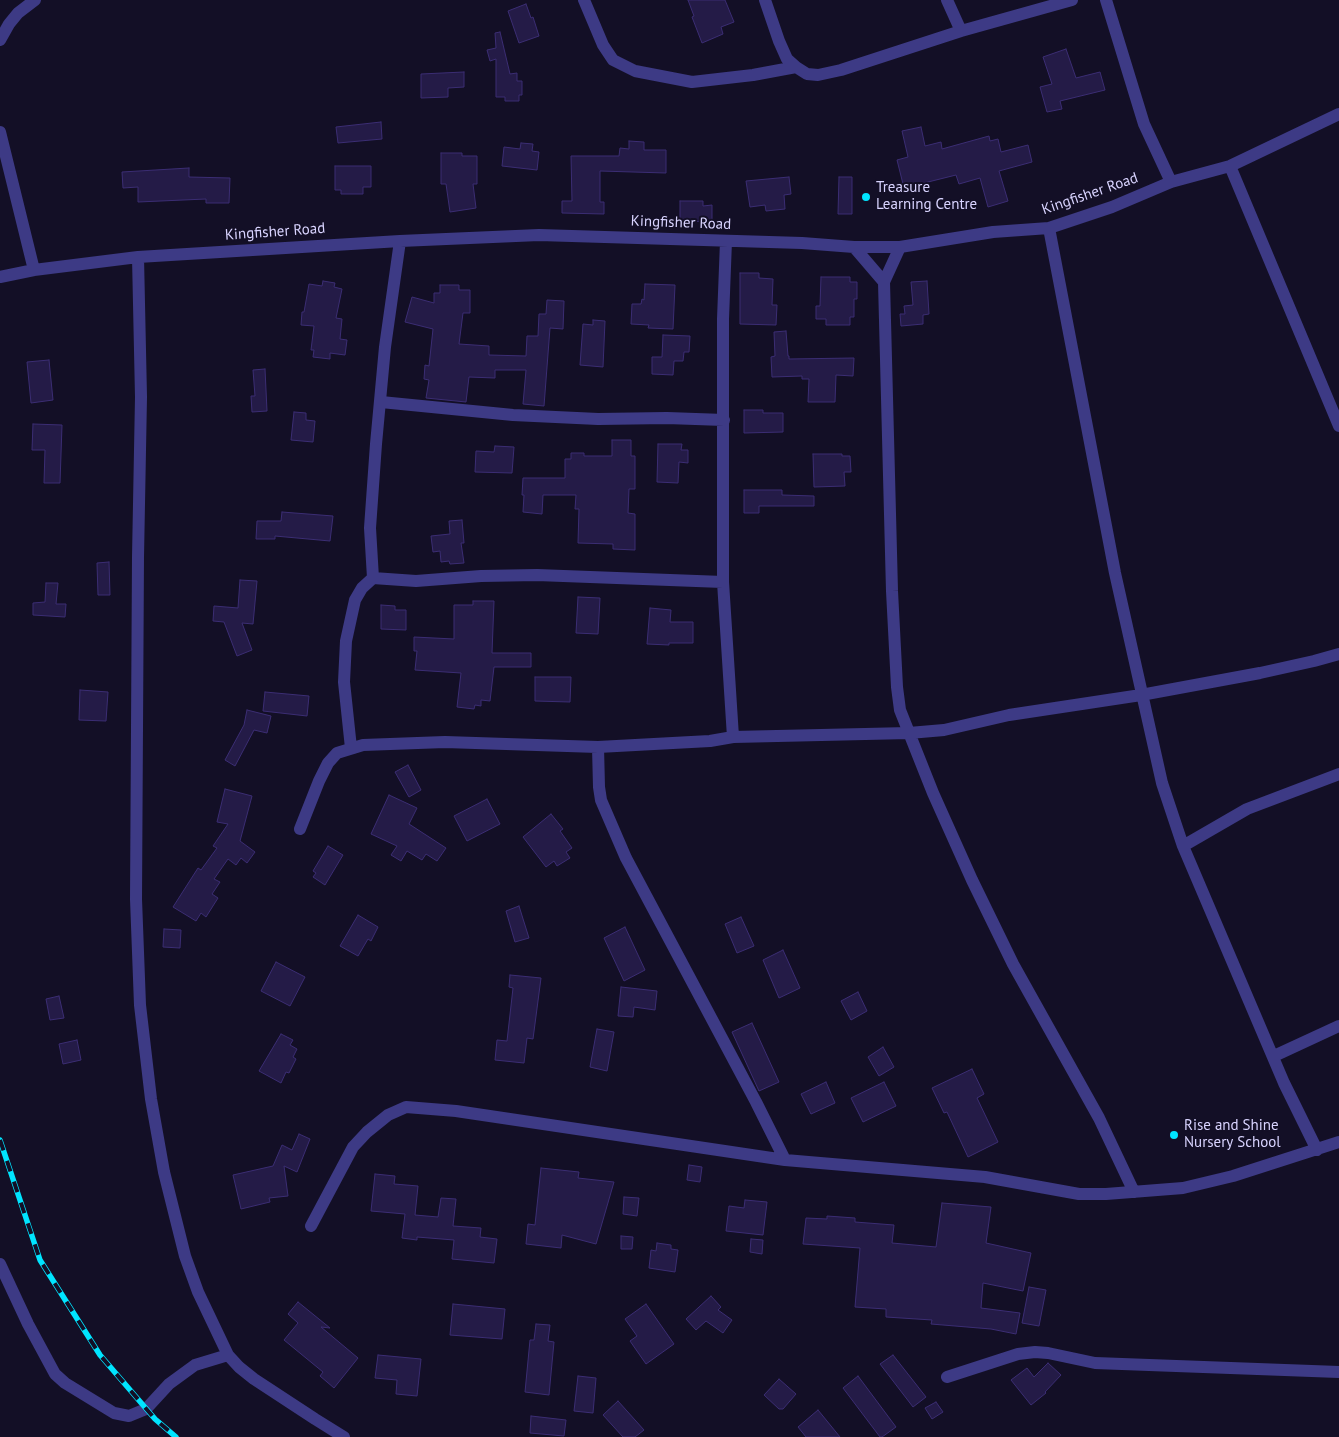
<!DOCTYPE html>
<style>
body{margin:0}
canvas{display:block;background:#130f26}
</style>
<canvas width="1339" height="1437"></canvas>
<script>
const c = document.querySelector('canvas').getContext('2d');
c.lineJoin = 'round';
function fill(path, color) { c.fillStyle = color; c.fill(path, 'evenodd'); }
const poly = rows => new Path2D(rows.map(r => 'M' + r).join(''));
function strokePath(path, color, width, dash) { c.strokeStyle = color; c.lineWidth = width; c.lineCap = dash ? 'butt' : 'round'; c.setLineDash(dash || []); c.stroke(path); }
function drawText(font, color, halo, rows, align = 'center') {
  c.font = font + ' "PT Sans",sans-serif'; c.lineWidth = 4; c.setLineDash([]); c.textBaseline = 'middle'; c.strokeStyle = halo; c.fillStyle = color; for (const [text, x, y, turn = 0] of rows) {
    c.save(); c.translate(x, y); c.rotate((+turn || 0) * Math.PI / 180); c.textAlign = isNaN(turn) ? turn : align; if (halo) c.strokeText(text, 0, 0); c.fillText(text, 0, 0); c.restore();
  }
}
const building = poly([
 [688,0,725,0,734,22,721,27,723,34,702,43,692,17,694,16,688,0],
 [526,4,531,18,533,17,539,36,519,43,508,11,526,4],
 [500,32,510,74,517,73,517,81,522,81,522,95,519,95,519,101,505,101,505,97,496,97,496,59,490,61,487,50,496,48,495,33,500,32],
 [1066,49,1076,78,1100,72,1105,90,1060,101,1062,109,1047,112,1040,87,1052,84,1043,57,1066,49],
 [464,72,464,87,448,88,448,97,421,98,421,74,464,72],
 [381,122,382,139,338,143,336,127,381,122],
 [921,127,925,146,941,142,942,149,989,136,990,141,998,139,1001,152,1028,145,1032,162,999,171,1008,201,988,207,980,178,959,184,956,175,904,188,897,160,908,157,902,131,921,127],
 [629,141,644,142,644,150,666,150,666,173,600,171,600,202,604,202,604,214,562,213,562,201,572,201,571,156,619,156,620,148,629,149,629,141],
 [521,143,533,144,532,151,539,152,537,170,502,166,504,147,520,149,521,143],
 [441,153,462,153,462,156,477,156,477,184,473,184,476,208,450,212,446,184,441,184,441,153],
 [335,166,371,166,371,187,363,187,363,194,341,194,341,190,335,190,335,166],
 [189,168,189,177,230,178,229,203,206,203,206,199,138,202,138,187,123,188,122,172,189,168],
 [789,177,791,194,784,195,785,209,766,211,765,205,750,207,746,181,789,177],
 [839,177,852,177,852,214,838,214,839,177],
 [680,201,703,201,703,206,712,205,712,221,680,222,680,201],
 [740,273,759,273,759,278,773,279,772,305,777,305,776,325,740,324,740,273],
 [821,277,850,277,850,282,857,282,857,299,854,299,854,317,850,317,850,325,826,325,826,319,816,319,816,306,820,306,821,277],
 [323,281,335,283,334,287,342,289,336,318,342,319,340,339,347,340,345,355,330,353,330,359,313,357,314,350,311,350,314,326,301,325,302,312,304,312,309,284,322,286,323,281],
 [927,281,929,314,923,315,923,324,901,326,900,314,905,314,904,306,913,305,911,282,927,281],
 [645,284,675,285,673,329,648,328,649,325,631,324,632,304,641,304,642,299,644,300,645,284],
 [440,285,459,285,459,290,470,290,470,313,463,313,459,344,489,346,489,355,526,356,527,336,538,336,539,314,546,314,547,300,564,301,563,329,550,328,544,406,523,404,526,370,495,370,495,378,469,377,466,402,426,398,429,380,424,379,425,365,429,366,433,329,405,322,412,297,434,303,434,293,440,293,440,285],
 [593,320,605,321,603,367,580,365,583,324,593,325,593,320],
 [786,331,788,356,789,356,789,359,854,358,853,376,836,375,835,402,808,402,809,379,802,379,802,376,772,377,771,357,775,356,774,332,786,331],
 [663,335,690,336,689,352,684,352,683,361,674,361,673,375,652,374,652,357,662,357,663,335],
 [49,360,53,400,31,403,27,362,49,360],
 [265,369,267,411,252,412,251,396,255,396,253,370,265,369],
 [744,410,763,410,763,413,783,413,783,432,744,433,744,410],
 [294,412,306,413,306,420,315,421,313,442,291,440,294,412],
 [33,424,62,425,60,483,44,483,45,450,32,450,33,424],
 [612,440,631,440,631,456,635,456,635,489,629,489,628,513,635,514,635,550,613,549,613,544,578,543,579,509,575,509,576,495,543,495,542,514,523,512,524,495,522,495,523,478,565,478,565,459,571,459,571,453,584,453,584,456,612,456,612,440],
 [658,444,682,444,681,450,688,450,688,463,679,462,678,483,657,482,658,444],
 [495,446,514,447,512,473,475,472,476,451,494,452,495,446],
 [813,454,842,454,842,456,850,456,851,472,844,472,845,486,814,487,813,454],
 [744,490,782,490,782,495,814,496,814,506,759,506,759,513,744,513,744,490],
 [282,512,333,516,330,541,275,536,275,539,256,539,257,521,281,521,282,512],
 [462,520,464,543,461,543,464,563,450,564,449,561,441,562,440,551,433,552,431,536,450,534,449,521,462,520],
 [109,562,110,595,98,595,97,563,109,562],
 [240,580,257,581,253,624,242,623,252,650,237,656,224,622,213,621,214,606,238,608,240,580],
 [46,583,58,583,56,604,66,604,65,617,33,615,33,603,45,602,46,583],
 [578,597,600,598,598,634,576,633,578,597],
 [473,601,494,601,492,653,531,653,531,667,494,667,490,701,481,700,481,706,475,705,474,709,457,707,461,673,415,670,417,651,414,651,414,637,454,639,454,605,473,605,473,601],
 [381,605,395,606,395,610,406,610,406,630,381,629,381,605],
 [650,608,671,610,670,622,693,622,693,643,669,643,669,645,647,644,650,608],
 [535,677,571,677,570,702,535,701,535,677],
 [80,690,108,692,106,721,79,720,80,690],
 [265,692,309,696,307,716,263,711,265,692],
 [247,710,271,716,267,733,254,730,235,766,225,760,244,725,247,710],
 [408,765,421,790,409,797,395,772,408,765],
 [225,789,252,796,240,841,255,852,247,863,241,858,236,865,228,859,214,879,220,882,212,894,218,898,206,917,201,913,196,921,173,907,198,868,201,870,217,848,213,846,228,824,217,822,225,789],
 [389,795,417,808,409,824,446,848,437,861,426,854,422,860,407,851,401,861,391,855,397,846,371,834,389,795],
 [487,799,500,824,467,841,454,816,487,799],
 [551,814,563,829,560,831,572,848,566,852,570,858,557,866,554,861,546,867,523,837,551,814],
 [328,846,343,855,325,885,313,877,316,873,313,871,328,846],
 [519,906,529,938,515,942,506,911,519,906],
 [358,915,378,927,371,941,368,939,358,956,340,946,358,915],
 [741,917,754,946,737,953,725,924,741,917],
 [625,927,645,970,624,981,604,938,625,927],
 [164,929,181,930,180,948,163,947,164,929],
 [783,950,800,988,779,998,763,960,783,950],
 [276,962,305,977,290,1006,261,991,276,962],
 [510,975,541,978,533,1039,527,1038,524,1063,495,1060,497,1040,507,1041,513,988,509,987,510,975],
 [621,987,657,991,655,1010,634,1007,633,1017,618,1016,621,987],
 [858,992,867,1011,851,1020,841,1001,858,992],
 [59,996,64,1018,50,1020,46,999,59,996],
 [752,1023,779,1082,759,1091,732,1032,752,1023],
 [597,1029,614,1032,607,1071,590,1067,597,1029],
 [281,1034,293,1040,290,1045,297,1049,293,1057,296,1059,289,1073,286,1072,281,1083,259,1071,281,1034],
 [77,1040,81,1060,63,1064,59,1044,77,1040],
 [883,1047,894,1067,879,1076,868,1057,883,1047],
 [972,1069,984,1094,977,1098,998,1142,968,1157,947,1112,944,1113,932,1088,972,1069],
 [826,1082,835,1103,811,1114,801,1094,826,1082],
 [884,1082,896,1106,863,1122,851,1098,884,1082],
 [299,1134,310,1139,297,1172,284,1166,288,1196,269,1198,270,1202,241,1209,233,1175,273,1166,282,1145,292,1150,299,1134],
 [689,1165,702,1167,700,1182,687,1180,689,1165],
 [541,1168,579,1172,578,1178,614,1182,596,1244,562,1235,561,1248,526,1244,528,1224,535,1225,541,1168],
 [375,1174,395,1176,394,1184,418,1186,415,1215,438,1217,441,1198,456,1199,453,1226,481,1228,480,1237,497,1239,494,1263,452,1259,454,1240,417,1237,417,1240,402,1238,405,1214,371,1211,375,1174],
 [624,1197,639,1198,637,1216,623,1214,624,1197],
 [745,1200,767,1202,763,1235,726,1231,729,1206,744,1208,745,1200],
 [942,1203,991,1207,986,1243,1031,1253,1023,1291,983,1283,981,1308,1020,1313,1016,1334,991,1329,931,1324,932,1320,886,1317,886,1309,855,1307,860,1248,803,1244,806,1218,827,1219,827,1216,855,1218,855,1222,894,1225,892,1243,936,1247,942,1203],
 [621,1236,633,1237,632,1249,621,1249,621,1236],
 [751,1239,763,1240,762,1254,750,1252,751,1239],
 [657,1243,671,1245,671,1249,678,1250,675,1272,649,1268,651,1250,656,1251,657,1243],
 [1029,1287,1046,1290,1039,1326,1022,1323,1029,1287],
 [711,1296,721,1307,718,1310,732,1320,723,1333,706,1321,696,1330,686,1319,711,1296],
 [298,1302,330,1328,321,1327,358,1358,334,1388,320,1376,323,1372,284,1340,298,1323,288,1314,298,1302],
 [453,1304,505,1309,502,1339,450,1335,453,1304],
 [646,1304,674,1344,646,1364,630,1341,637,1336,625,1319,646,1304],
 [536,1324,550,1325,548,1341,554,1342,549,1395,525,1392,530,1340,534,1340,536,1324],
 [378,1355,421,1359,417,1396,396,1394,397,1380,375,1378,378,1355],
 [893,1355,926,1397,913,1407,880,1364,893,1355],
 [1048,1363,1061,1375,1045,1392,1046,1393,1031,1405,1011,1380,1027,1368,1034,1377,1048,1363],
 [578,1376,596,1378,593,1413,574,1411,578,1376],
 [858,1376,896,1427,882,1437,880,1437,843,1388,858,1376],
 [779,1379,796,1394,783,1409,779,1409,764,1395,779,1379],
 [618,1401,644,1430,635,1437,623,1437,603,1415,618,1401],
 [936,1402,943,1412,932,1419,925,1408,936,1402],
 [818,1410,840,1437,806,1437,798,1427,818,1410],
 [531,1416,566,1420,564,1436,530,1433,531,1416]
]);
const minor = poly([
 [584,0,603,45,613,60,635,71,692,82,753,75,796,67],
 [765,0,779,41,787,59,796,67,807,74,818,75,841,70,961,31],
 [947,0,961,31,1072,0],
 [1106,0,1144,124,1171,182],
 [0,40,9,24,18,13,35,0],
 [0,132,34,270],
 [1230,166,1339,426],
 [1049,228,1115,573,1162,783,1183,846,1284,1083,1317,1150],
 [400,241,385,347,376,444,370,528,373,578,416,581,481,576,537,575,723,582],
 [726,241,723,319,723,582,733,737],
 [854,247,884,282],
 [900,247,884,282,892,591,897,687,900,710,933,793,972,880,1013,964,1099,1118,1134,1192],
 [138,257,141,397,138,557,136,899,140,1005,151,1099,164,1172,185,1256,198,1292,228,1355,239,1367,254,1379,315,1419,344,1437],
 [0,277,34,270,138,257,400,241,539,235,802,243,854,247,900,247,993,232,1049,228,1112,207,1171,182,1230,166,1339,114],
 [381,402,513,415,598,419,667,418,724,420],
 [598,747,599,787,601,800,626,858,756,1102,785,1160],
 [351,748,344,682,346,641,355,600,362,588,373,578],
 [300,829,319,781,328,763,337,753,363,745,445,742,598,747,710,741,733,737,909,733,944,730,1009,715,1141,695,1260,673,1314,661,1339,654],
 [1183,846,1247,809,1339,774],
 [1274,1056,1339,1026],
 [311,1226,353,1147,367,1132,388,1115,406,1107,456,1111,785,1160,985,1177,1079,1194,1106,1194,1183,1188,1233,1176,1339,1142],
 [0,1264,28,1324,55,1374,65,1383,114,1413,129,1416,146,1409,169,1384,195,1365,228,1355],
 [947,1377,1018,1354,1035,1352,1048,1353,1095,1363,1339,1372]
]);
const rail = poly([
 [0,1140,40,1260,100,1355,155,1419,176,1437]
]);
const markers = [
 [866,197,5,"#00e5ff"],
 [1174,1135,5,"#00e5ff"]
];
const poiNames = [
 ["Treasure",876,188],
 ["Learning Centre",876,205],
 ["Rise and Shine",1184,1126],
 ["Nursery School",1184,1143]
];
const streetNames = [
 ["Kingfisher Road",1090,194,-19],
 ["Kingfisher Road",681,223,2],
 ["Kingfisher Road",275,232,-4]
];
fill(building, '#241b47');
strokePath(building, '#3b2d73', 1);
strokePath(minor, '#3d3a85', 12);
strokePath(rail, '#00e5ff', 5.5);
strokePath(rail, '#130f26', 4, [11]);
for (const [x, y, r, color] of markers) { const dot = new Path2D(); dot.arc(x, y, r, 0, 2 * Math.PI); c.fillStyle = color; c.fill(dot); strokePath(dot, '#130f26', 2); }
drawText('15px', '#d9d4ff', '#130f26', poiNames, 'left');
drawText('15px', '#d9d4ff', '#130f26', streetNames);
</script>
